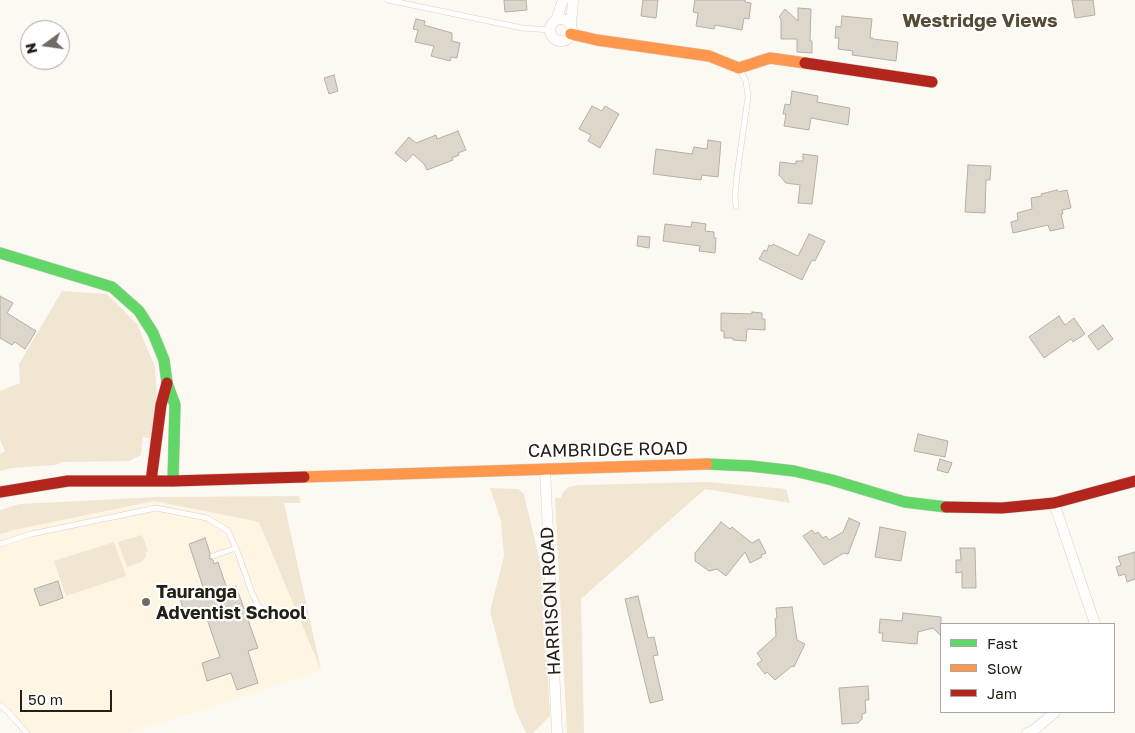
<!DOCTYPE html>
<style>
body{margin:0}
#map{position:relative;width:1135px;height:733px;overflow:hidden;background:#fcf9f2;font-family:"Golos Text",sans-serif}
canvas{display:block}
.legend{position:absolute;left:940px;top:623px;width:175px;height:90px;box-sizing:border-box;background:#fff;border:1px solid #a8a6a2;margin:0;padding:6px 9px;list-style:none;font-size:15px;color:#252017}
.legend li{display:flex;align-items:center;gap:10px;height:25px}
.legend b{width:25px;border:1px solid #a8a6a2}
.north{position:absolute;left:20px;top:20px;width:50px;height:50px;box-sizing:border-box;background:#fff;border:1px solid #a8a6a2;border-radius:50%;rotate:256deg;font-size:14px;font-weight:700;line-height:20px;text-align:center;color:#252017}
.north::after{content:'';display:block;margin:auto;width:18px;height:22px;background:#706c64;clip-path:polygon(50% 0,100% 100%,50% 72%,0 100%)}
.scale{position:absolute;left:20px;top:690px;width:92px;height:22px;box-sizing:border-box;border:2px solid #252017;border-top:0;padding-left:6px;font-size:15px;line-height:18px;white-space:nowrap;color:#252017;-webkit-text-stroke:4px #fff;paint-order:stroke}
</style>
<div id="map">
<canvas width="1135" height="733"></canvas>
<ul class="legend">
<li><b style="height:6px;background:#63d668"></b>Fast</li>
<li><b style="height:6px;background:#ff974d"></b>Slow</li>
<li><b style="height:6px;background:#b3261e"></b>Jam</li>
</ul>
<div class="north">N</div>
<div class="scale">50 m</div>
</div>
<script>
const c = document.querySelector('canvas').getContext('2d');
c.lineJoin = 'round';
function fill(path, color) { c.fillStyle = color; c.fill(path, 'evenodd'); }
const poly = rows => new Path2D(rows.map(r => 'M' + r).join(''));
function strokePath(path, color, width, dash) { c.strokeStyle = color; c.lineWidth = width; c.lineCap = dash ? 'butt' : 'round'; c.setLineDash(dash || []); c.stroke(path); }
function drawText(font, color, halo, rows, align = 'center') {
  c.font = font + ' "Golos Text",sans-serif'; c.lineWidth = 4.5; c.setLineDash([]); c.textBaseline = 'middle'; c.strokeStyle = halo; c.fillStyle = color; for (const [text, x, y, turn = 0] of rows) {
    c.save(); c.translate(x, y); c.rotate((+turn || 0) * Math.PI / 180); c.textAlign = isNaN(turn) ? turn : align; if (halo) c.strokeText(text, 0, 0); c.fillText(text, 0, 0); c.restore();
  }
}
const built = poly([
 [154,501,259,522,321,670,130,733,31,733,9,708,0,701,0,534,14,530]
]);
const green = poly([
 [62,291,107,294,137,324,155,367,157,395,150,438,143,437,141,455,129,461,62,462,55,465,12,468,0,471,0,454,5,451,0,440,0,391,20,383,19,364],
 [707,482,786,489,790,503,705,489,581,599,584,733,567,733,555,498,561,498,563,492,569,487,578,485],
 [490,488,518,489,524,494,542,571,550,716,533,733,526,733,515,709,490,611,504,556,501,521],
 [299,496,301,503,284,503,321,670,259,522,154,501,14,530,0,534,0,510,20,504,158,497],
 [142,535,148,551,145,552,146,555,142,562,127,567,118,542],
 [114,542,126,576,66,596,54,561]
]);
const building = poly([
 [504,0,526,0,527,10,505,12,504,0],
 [643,0,658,0,656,18,641,16,643,0],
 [695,0,745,0,745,2,751,3,749,19,744,18,742,30,715,25,714,29,696,26,698,13,693,12,695,0],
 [1072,0,1093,0,1095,15,1075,18,1072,0],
 [798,8,811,9,810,41,812,41,812,53,797,52,797,39,781,39,781,19,779,17,785,9,798,21,798,8],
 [842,16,872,19,870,38,873,38,873,39,898,42,896,61,852,55,853,51,838,49,839,38,835,38,836,26,841,27,842,16],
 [416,19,425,21,424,25,452,33,452,41,460,43,457,58,451,57,450,61,431,56,434,46,415,42,418,30,413,29,416,19],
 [334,75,338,91,329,94,324,78,334,75],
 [792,91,818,96,817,102,850,108,848,125,811,118,809,130,784,126,786,114,783,114,785,104,790,105,792,91],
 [592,106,602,111,605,106,619,114,600,148,588,141,591,135,579,129,592,106],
 [458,131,466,150,458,153,459,155,452,158,453,160,427,170,424,164,413,154,406,162,395,153,409,137,416,143,436,135,437,139,458,131],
 [708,140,721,142,718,177,702,175,701,180,653,174,656,149,692,154,694,147,707,149,708,140],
 [803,154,818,156,812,204,798,203,800,185,786,183,779,175,780,162,796,164,796,161,803,161,803,154],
 [968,165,991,166,990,180,986,180,985,213,965,212,968,165],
 [1057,190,1058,192,1067,190,1071,208,1062,210,1063,214,1061,214,1064,228,1050,231,1048,225,1013,233,1011,222,1018,220,1017,213,1032,209,1031,198,1042,196,1041,194,1057,190],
 [692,222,706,224,705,231,714,232,714,238,716,238,715,253,699,251,700,246,663,241,665,224,691,227,692,222],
 [809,234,825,241,815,261,812,260,802,280,759,259,764,250,767,251,769,245,771,246,773,244,798,256,809,234],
 [638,236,650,237,649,248,637,246,638,236],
 [0,296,13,303,7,313,36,331,25,349,15,342,12,345,0,338,0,296],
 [752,312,762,313,762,319,765,319,765,330,747,329,746,341,733,340,733,338,724,338,724,331,721,331,721,313,752,314,752,312],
 [1059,316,1065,325,1074,318,1085,334,1073,342,1071,339,1044,358,1029,337,1059,316],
 [1103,325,1113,339,1098,350,1088,336,1103,325],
 [918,434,948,441,945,457,914,451,918,434],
 [940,459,952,463,948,473,937,470,940,459],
 [849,518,860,523,848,554,844,553,824,565,803,536,812,530,815,534,818,532,823,538,826,536,829,540,843,532,849,518],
 [721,522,730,529,732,527,752,543,759,539,766,553,761,555,762,557,750,563,745,552,726,576,717,569,709,571,695,561,695,553,721,522],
 [880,527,906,532,901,561,875,557,880,527],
 [205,538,210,553,209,558,213,560,214,564,218,562,227,589,236,586,258,648,248,651,258,683,237,690,231,673,207,681,202,663,220,657,204,610,185,615,179,595,203,587,189,544,205,538],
 [960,548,975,548,976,588,962,588,962,572,956,573,956,560,961,560,960,548],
 [1135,552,1135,579,1127,582,1125,574,1119,576,1116,567,1121,565,1118,557,1135,552],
 [58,581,63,598,40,606,34,589,58,581],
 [638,596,648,638,654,637,658,655,653,656,663,700,650,703,625,599,638,596],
 [792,607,797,640,805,644,794,667,792,666,775,680,767,672,765,674,757,664,762,660,757,653,776,636,775,619,777,618,776,608,792,607],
 [903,613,941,617,941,636,933,628,918,632,917,644,882,641,883,633,879,633,880,619,902,621,903,613],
 [868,686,869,700,865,700,866,713,862,714,862,719,858,723,842,724,839,688,868,686]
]);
const lane = poly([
 [388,0,522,28,551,30],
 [736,207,735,195,737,175,748,97,746,81,740,70],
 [0,544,31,534,156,508,207,518,228,531,236,548,252,593,258,606,270,619],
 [213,556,236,548],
 [0,705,7,711,27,733]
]);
const street = poly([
 '550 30a11 11 0 1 1 22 0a11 11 0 1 1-22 0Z',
 [556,20,563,0],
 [571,25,573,0],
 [545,469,557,733],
 [1054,503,1095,624],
 [1027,733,1034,730,1055,712]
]);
const fast = poly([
 [0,253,112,287,139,311,153,333,164,360,167,383,175,405,173,481],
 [707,464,751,466,794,471,832,480,905,502,946,507]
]);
const slow = poly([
 [571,34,597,40,709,56,739,68,770,58,805,63],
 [304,477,707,464]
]);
const jam = poly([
 [805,63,932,82],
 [151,481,161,405,167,383],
 [0,492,68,481,173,481,304,477],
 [946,507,1002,508,1054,503,1135,481]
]);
const markers = [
 [146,602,5,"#706c64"]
];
const streetNames = [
 ["CAMBRIDGE ROAD",608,450,-1],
 ["HARRISON ROAD",551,601,-93]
];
const poiNames = [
 ["Tauranga",156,592],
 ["Adventist School",156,613]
];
const neighbourhoodNames = [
 ["Westridge Views",980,21]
];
fill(built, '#fef5e3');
fill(green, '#f0e6d2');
fill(building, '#ddd7cb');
strokePath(building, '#b4b0a9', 1);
strokePath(lane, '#d6d2ca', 6);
strokePath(street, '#d6d2ca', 11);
strokePath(fast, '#d6d2ca', 12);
strokePath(slow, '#d6d2ca', 12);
strokePath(jam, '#d6d2ca', 12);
strokePath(lane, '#fffefd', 5);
strokePath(street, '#fffefd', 10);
strokePath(fast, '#63d668', 11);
strokePath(slow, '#ff974d', 11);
strokePath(jam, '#b3261e', 11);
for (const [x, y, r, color] of markers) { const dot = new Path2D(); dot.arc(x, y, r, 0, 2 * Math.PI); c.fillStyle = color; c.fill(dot); strokePath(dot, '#fff', 2); }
drawText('18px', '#252017', '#fff', streetNames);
drawText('bold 18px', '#252017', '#fff', poiNames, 'left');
drawText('bold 19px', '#564b35', '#fff', neighbourhoodNames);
</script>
